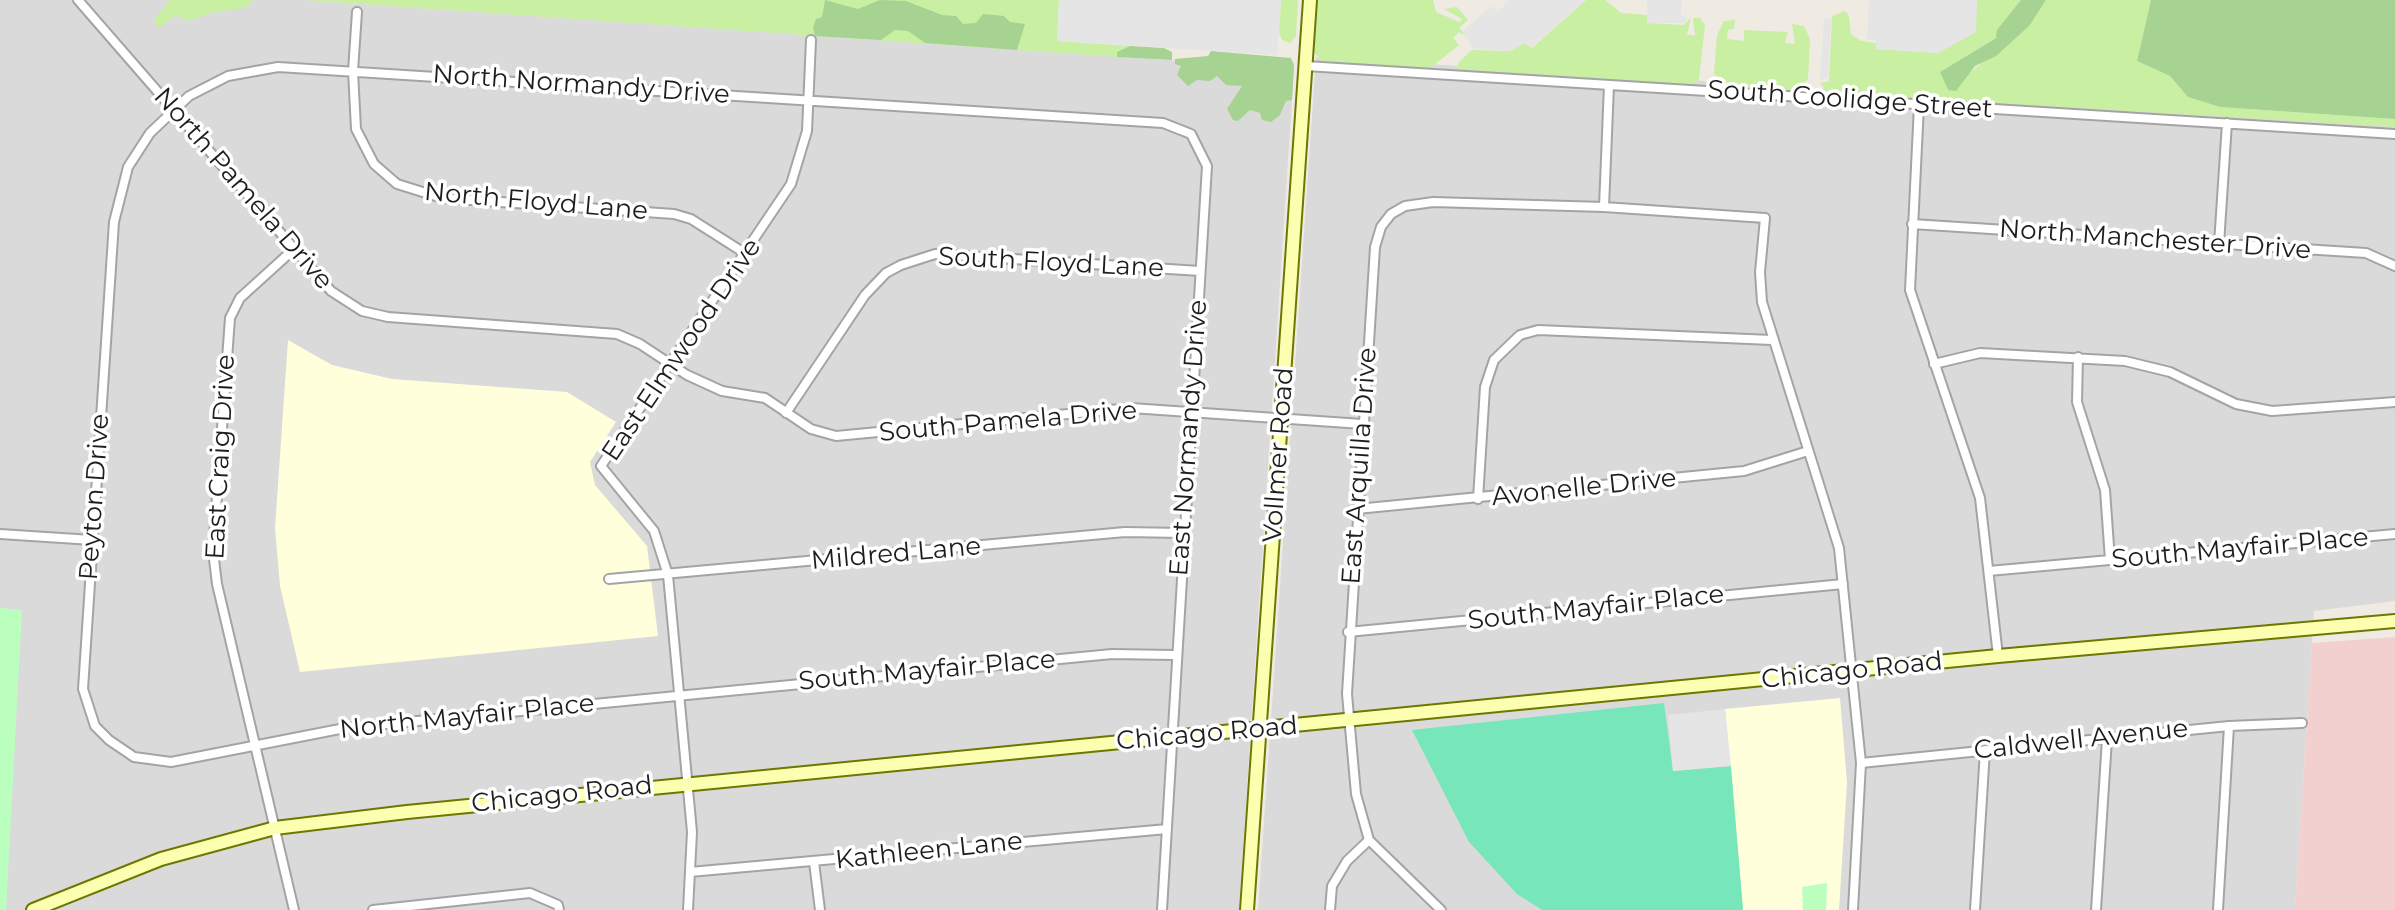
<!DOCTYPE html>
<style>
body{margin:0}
canvas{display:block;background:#efebe2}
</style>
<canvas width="2395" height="910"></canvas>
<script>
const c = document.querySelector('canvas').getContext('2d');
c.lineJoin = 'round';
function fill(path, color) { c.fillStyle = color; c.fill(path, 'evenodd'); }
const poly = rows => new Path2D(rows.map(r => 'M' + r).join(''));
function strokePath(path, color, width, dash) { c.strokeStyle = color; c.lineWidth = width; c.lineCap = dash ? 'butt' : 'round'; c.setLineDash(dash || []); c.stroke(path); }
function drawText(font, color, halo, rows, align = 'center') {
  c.font = font + ' Montserrat,sans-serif'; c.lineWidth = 7; c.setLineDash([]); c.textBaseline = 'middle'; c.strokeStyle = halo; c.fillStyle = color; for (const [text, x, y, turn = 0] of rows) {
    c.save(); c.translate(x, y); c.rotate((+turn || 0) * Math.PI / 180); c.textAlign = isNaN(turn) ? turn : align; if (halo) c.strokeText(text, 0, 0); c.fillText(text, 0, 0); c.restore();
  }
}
const residential = poly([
 [0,0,305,0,1294,69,1239,910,0,910],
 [1316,57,2395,124,2395,601,2314,611,2295,910,1258,910]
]);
const commercial = poly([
 [2395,637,2395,910,2295,910,2312,643]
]);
const education = poly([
 [288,340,332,365,392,379,567,392,616,422,590,462,595,485,647,546,658,636,300,672,280,586,275,528],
 [1840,698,1847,783,1839,910,1743,910,1725,709]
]);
const grass = poly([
 [167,0,253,0,245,8,214,12,188,21,176,15,159,28,155,23,156,16,167,5],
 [305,0,1059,0,1057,41,1130,46,1118,52,1117,57],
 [1281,0,1298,0,1296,36,1290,43,1282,40,1279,33],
 [1317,0,1433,0,1436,12,1459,22,1462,19,1444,9,1457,7,1468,20,1459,28,1467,37,1459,32,1453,38,1459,45,1429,69,1323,63,1314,52],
 [1586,0,1605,0,1621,13,1647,15,1647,23,1684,25,1691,17,1687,35,1695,35,1693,18,1700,18,1705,25,1699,79,1692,85,1457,69,1458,63,1472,50,1510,51,1525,43,1532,48],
 [1977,0,2021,0,1997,37,1940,72,1948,90,2030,25,2046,0,2151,0,2137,61,2170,76,2188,97,2220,107,2395,119,2395,127,1828,93,1820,83,1829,81,1832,16,1845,11,1849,16,1851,34,1861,41,1876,43,1876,49,1937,53,1975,32],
 [1735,20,1734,29,1728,30,1727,39,1744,41,1744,30,1788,32,1785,43,1795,44,1792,24,1804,26,1810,39,1808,79,1801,88,1796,92,1720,87,1714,73,1717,35,1724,21]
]);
const forest = poly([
 [825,0,858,9,880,0,906,1,942,15,956,16,963,24,976,23,983,14,1004,16,1010,22,1025,24,1017,50,925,43,908,31,895,30,881,40,815,36,813,28,816,19,822,17],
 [2021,0,2046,0,2030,25,1996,56,1975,66,1956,91,1948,90,1940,72,1996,38,1997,30],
 [2151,0,2395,0,2395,119,2220,107,2188,97,2170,76,2137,61],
 [1130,46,1164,48,1172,52,1172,60,1117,57,1117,52],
 [1211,51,1291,58,1294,65,1292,100,1286,101,1280,115,1271,122,1262,120,1260,113,1250,110,1238,121,1233,120,1227,109,1242,86,1226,85,1217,76,1210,81,1197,80,1188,86,1177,75,1181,66,1175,64,1175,59,1208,56]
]);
const park = poly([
 [0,608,22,610,6,910,0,910],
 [1827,883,1826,910,1803,910,1802,887]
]);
const pitch = poly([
 [1664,703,1673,771,1731,766,1743,910,1542,910,1517,894,1469,842,1412,730]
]);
const parking = poly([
 [1059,0,1281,0,1277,55,1057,41],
 [1509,0,1585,0,1532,47,1526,42,1509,51,1473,49,1463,31,1491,6,1498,12],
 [1647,0,1682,0,1681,16,1687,17,1685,23,1647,23],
 [1869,0,1977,0,1976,32,1938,53,1876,49,1876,40,1867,40],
 [1831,18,1828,77,1820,80,1824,20],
 [1725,709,1731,766,1673,771,1668,715]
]);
const street = poly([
 [78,0,331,291,362,311,388,317,617,334,640,344,687,375,722,391,765,398,811,429,836,436,1131,408,1362,424],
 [357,12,353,71,356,129,374,164,397,184,442,198,674,214,691,219,746,254],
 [1306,66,2395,134],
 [1919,105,1910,290,1980,498,1998,656],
 [1604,207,1609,85],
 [1912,224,2366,253,2395,266],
 [2219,244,2227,123],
 [294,249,240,298,230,318,213,551,217,584,294,910],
 [2078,357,2077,402,2105,490,2110,560],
 [1934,364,1980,353,2125,361,2170,372,2236,404,2272,411,2395,402],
 [786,413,865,295,886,273,901,265,935,254,1200,271],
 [1478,499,1485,387,1494,360,1520,335,1538,330,1772,340],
 [1357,509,1744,471,1808,451],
 [0,534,92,540],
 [1989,571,2395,534],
 [609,579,1125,532,1182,533],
 [1348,632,1843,584],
 [1861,763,2229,726,2302,723],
 [814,862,820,910],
 [690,872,1167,829],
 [373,910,530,893,558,905,559,910],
 [688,910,692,832,668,575,654,531,601,466,791,184,807,131,811,40],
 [1162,910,1207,166,1191,134,1163,123,278,67,228,76,189,96,150,133,128,167,114,222,83,689,95,726,109,740,134,757,171,762,345,728,1112,654,1174,655],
 [1330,910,1332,886,1347,861,1369,840],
 [1441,910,1369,840,1356,794,1347,694,1375,247,1381,227,1391,214,1405,206,1433,202,1604,207,1765,218,1760,272,1762,302,1839,548,1861,763,1853,910],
 [1975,910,1985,750],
 [2096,910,2107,739],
 [2218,910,2229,726]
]);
const secondary = poly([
 [33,910,161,859,275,828,407,812,1998,656,2395,621],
 [1247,910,1310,0]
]);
const streetNames = [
 ["North Normandy Drive",581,85,4],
 ["South Coolidge Street",1850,100,4],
 ["North Pamela Drive",243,189,49],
 ["North Floyd Lane",536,202,5],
 ["North Manchester Drive",2155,240,4],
 ["South Floyd Lane",1051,263,3],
 ["East Elmwood Drive",682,350,-56],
 ["South Pamela Drive",1008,422,-5],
 ["East Normandy Drive",1189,438,-86],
 ["Vollmer Road",1279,455,-86],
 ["East Craig Drive",221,457,-87],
 ["East Arquilla Drive",1360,466,-86],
 ["Avonelle Drive",1584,488,-6],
 ["Peyton Drive",95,497,-86],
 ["South Mayfair Place",2240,549,-5],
 ["Mildred Lane",896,554,-5],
 ["South Mayfair Place",1596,608,-6],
 ["South Mayfair Place",927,671,-5],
 ["Chicago Road",1852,671,-6],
 ["North Mayfair Place",467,717,-6],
 ["Chicago Road",1207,734,-5],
 ["Caldwell Avenue",2081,740,-6],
 ["Chicago Road",562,795,-6],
 ["Kathleen Lane",929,851,-6]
];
fill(residential, '#dbdada');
fill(commercial, '#f2d0cf');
fill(education, '#ffffdb');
fill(grass, '#c9efa2');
fill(forest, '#a6d392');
fill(park, '#baffbe');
fill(pitch, '#77e7bb');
fill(parking, '#e5e5e5');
strokePath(street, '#a4a4a4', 12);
strokePath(secondary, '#6c7800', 16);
strokePath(street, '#fff', 8);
strokePath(secondary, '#fcffb0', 12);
drawText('26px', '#1d1d1d', '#fff', streetNames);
</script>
